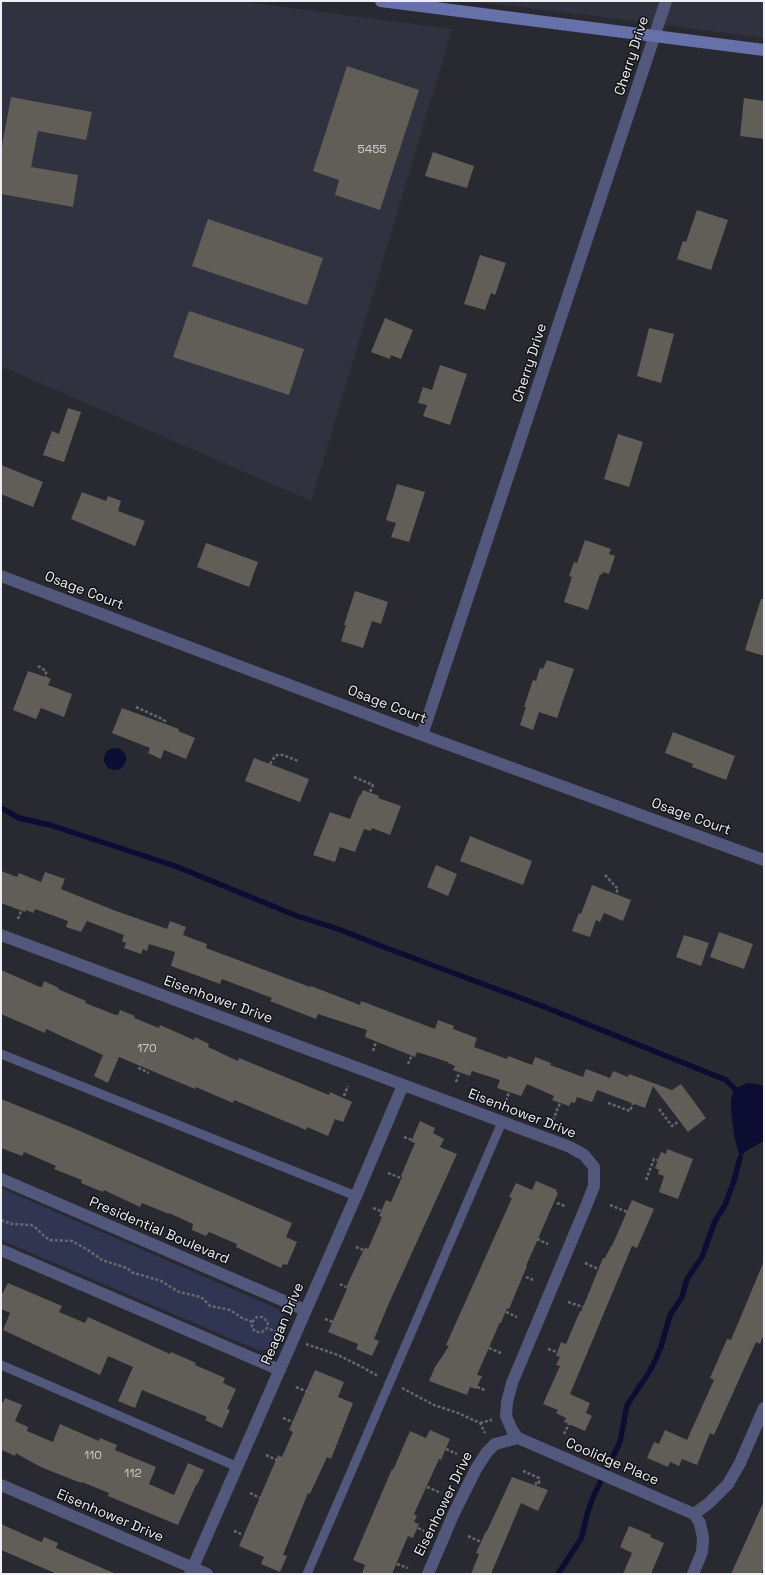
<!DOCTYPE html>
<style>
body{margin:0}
#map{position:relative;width:765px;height:1575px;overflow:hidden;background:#292a31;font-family:"Space Grotesk",sans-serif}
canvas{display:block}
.frame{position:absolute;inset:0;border:2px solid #eff0f5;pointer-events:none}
</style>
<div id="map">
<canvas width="765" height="1575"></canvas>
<div class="frame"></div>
</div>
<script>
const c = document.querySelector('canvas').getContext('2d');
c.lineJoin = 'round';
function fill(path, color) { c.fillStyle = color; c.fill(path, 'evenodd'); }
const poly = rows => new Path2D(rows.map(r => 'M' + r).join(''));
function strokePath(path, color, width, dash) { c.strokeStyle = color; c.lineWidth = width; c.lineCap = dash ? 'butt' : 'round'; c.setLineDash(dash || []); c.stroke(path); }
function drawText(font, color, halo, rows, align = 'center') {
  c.font = font + ' "Space Grotesk",sans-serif'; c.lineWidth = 3; c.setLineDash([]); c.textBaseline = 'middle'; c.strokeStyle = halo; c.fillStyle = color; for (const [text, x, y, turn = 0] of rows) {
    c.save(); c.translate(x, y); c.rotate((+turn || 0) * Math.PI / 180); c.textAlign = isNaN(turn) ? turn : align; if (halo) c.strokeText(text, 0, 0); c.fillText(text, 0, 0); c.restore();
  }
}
const built = poly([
 [1,1,237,1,452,29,311,501,1,366],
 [471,1,764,1,764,38,636,21]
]);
const green = poly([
 [1,1188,278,1309,284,1316,285,1326,281,1336,276,1345,268,1349,260,1351,1,1240]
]);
const water = poly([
 '104 759a11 11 0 1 1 22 0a11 11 0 1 1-22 0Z',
 [747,1083,758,1084,764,1086,764,1141,746,1151,740,1158,734,1135,731,1111,731,1098,735,1089]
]);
const stream = poly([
 [1,808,19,818,50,825,175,866,297,916,341,930,381,946,542,1006,726,1080,735,1089],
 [558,1574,581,1539,588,1511,594,1495,620,1442,627,1405,648,1374,655,1361,661,1347,670,1315,682,1297,687,1279,702,1257,715,1221,725,1205,733,1184,740,1158]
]);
const building = poly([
 [347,66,419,90,380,210,335,195,339,180,313,171],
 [11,97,92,112,86,140,38,131,31,167,78,175,73,207,1,194,1,151],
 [744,98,764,101,764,139,740,136],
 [433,152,474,166,467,188,425,176],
 [697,210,728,220,711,270,677,259,683,241,686,242],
 [208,219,323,258,307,305,192,266],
 [480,255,506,263,495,295,491,293,485,310,464,304],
 [189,311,304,349,289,395,173,357],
 [385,318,413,330,401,359,391,355,390,359,371,352],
 [649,328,674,334,661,383,637,376],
 [440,365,467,374,450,425,423,416,427,405,418,403,423,387,432,390],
 [68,408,81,412,64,462,43,455,52,431,59,434],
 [618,434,643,442,629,487,604,479],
 [1,465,43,482,33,507,1,494],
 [397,484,425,492,409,542,391,537,396,523,386,520],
 [82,492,106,501,108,496,121,501,118,511,145,521,135,546,71,519],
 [585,540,611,549,609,554,615,556,609,574,603,572,602,575,600,574,588,610,564,602,572,577,569,576,574,562,577,563],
 [206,543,258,562,249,587,197,567],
 [355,591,388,602,381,624,372,621,363,648,341,641,346,625,344,625],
 [761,599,764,599,764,656,745,650],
 [547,660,574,669,557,718,539,712,533,730,520,725,526,707,524,707,533,680,536,681,540,668,543,669],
 [28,671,51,679,48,685,72,694,64,717,41,708,36,719,13,710],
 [122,708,179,729,178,731,195,738,186,759,164,750,161,759,148,753,150,748,112,733],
 [673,732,735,756,726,780,692,767,693,764,665,753],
 [254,758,309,779,300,802,245,781],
 [363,790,379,796,378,798,401,806,390,835,372,828,371,831,364,829,355,852,340,847,335,862,313,855,330,812,350,819,359,796,360,796],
 [470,836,532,861,523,885,460,861],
 [436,865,457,874,448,896,427,887],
 [1,871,17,877,19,873,41,882,45,872,65,879,61,889,116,911,167,929,170,921,186,927,183,935,207,944,206,948,310,987,311,986,360,1005,361,1001,435,1029,438,1020,454,1026,453,1029,477,1038,474,1047,507,1059,508,1056,532,1065,535,1057,551,1063,550,1065,583,1077,586,1069,610,1078,613,1071,628,1077,629,1074,672,1090,681,1084,706,1118,688,1132,653,1086,645,1108,597,1090,592,1102,577,1097,575,1103,571,1102,569,1106,552,1100,554,1096,527,1084,521,1096,497,1088,500,1080,472,1071,470,1076,453,1070,455,1066,448,1063,448,1062,417,1052,415,1057,365,1037,367,1030,318,1014,316,1019,270,1001,272,998,222,979,220,984,171,966,175,952,149,944,147,951,143,949,141,954,124,948,126,943,122,941,124,935,87,921,81,932,66,927,68,921,35,909,33,913,26,910,25,912,1,903],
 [592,885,631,900,623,921,604,913,600,922,596,920,590,937,572,931,579,913,581,914],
 [719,932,753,944,744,969,710,957],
 [684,935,709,943,701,966,676,957],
 [1,970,40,987,42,987,44,981,59,988,58,989,86,1001,85,1003,116,1015,118,1015,120,1010,135,1016,134,1018,159,1028,160,1025,194,1040,195,1037,209,1044,208,1047,238,1061,239,1058,329,1095,330,1092,352,1102,343,1122,335,1119,328,1136,307,1127,306,1130,234,1100,233,1103,196,1087,195,1089,119,1057,108,1083,94,1076,103,1055,46,1029,45,1033,1,1014],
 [1,1099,73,1128,292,1223,286,1237,297,1242,287,1265,283,1264,281,1268,236,1247,237,1244,209,1232,206,1236,192,1230,193,1224,169,1213,169,1214,142,1203,140,1207,104,1190,103,1192,81,1183,82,1180,54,1169,56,1166,24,1152,22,1156,1,1148],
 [420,1121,435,1128,433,1133,444,1139,440,1147,457,1154,389,1303,374,1339,379,1341,372,1356,356,1349,358,1344,328,1332,347,1289,346,1288,349,1281,365,1247,368,1249,382,1217,379,1216,386,1200,391,1202,402,1177,401,1176,415,1143,411,1142],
 [667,1149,693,1159,678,1199,659,1192,664,1176,658,1174,659,1170,655,1168,661,1152,666,1154],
 [536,1181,557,1190,556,1192,558,1193,526,1266,527,1266,509,1309,507,1308,501,1323,500,1322,477,1375,482,1376,476,1389,470,1387,467,1395,429,1381,435,1367,449,1346,446,1345,512,1198,509,1197,516,1183,532,1190],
 [632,1200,654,1209,637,1248,632,1246,570,1394,590,1403,586,1413,592,1416,585,1431,564,1422,566,1418,556,1413,558,1410,543,1404,560,1366,556,1365,560,1357,556,1356,561,1342,566,1344,580,1311,581,1312,603,1258,605,1258,611,1246,612,1246],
 [764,1261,764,1334,760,1344,756,1342,714,1435,710,1433,697,1465,682,1459,679,1466,670,1462,668,1467,647,1458,654,1442,659,1444,665,1430,687,1440,714,1380,710,1378,727,1339,731,1340],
 [8,1283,62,1306,59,1312,85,1323,88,1317,170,1354,171,1352,196,1363,195,1365,225,1378,223,1383,236,1389,227,1409,230,1410,222,1428,205,1420,207,1417,142,1390,135,1408,118,1401,133,1367,108,1356,100,1375,3,1330,10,1313,1,1309,1,1296],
 [315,1370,344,1382,338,1397,353,1403,331,1459,327,1457,310,1494,308,1493,283,1555,287,1556,280,1572,261,1564,264,1557,239,1546,278,1455,282,1457,293,1432,289,1430],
 [5,1398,22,1405,15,1421,28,1427,27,1431,53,1442,60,1424,99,1441,100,1438,117,1445,115,1450,156,1467,149,1484,174,1495,188,1463,204,1470,197,1485,196,1485,178,1525,108,1496,109,1493,82,1482,81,1483,43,1468,26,1459,16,1453,15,1456,2,1450,1,1452,1,1406],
 [430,1430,450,1439,441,1460,439,1459,414,1514,417,1516,414,1522,419,1524,413,1538,408,1536,392,1574,362,1574,365,1565,353,1560,392,1469,393,1470,410,1431,426,1438],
 [512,1477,548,1490,538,1511,521,1503,491,1574,471,1574,479,1554,476,1553,486,1531,487,1531],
 [764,1501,764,1567,761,1574,731,1574],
 [1,1524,39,1541,42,1542,44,1537,58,1543,56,1548,116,1574,57,1574,1,1550],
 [629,1526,651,1535,650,1537,664,1543,651,1574,623,1574,632,1553,620,1547]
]);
const path = poly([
 [38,666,46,671,46,678],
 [136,707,162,719,165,721,165,724],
 [270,764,273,759,277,755,283,755,298,761],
 [354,777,373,785,370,792],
 [605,875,618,889,616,894],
 [18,919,21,911],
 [147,1049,139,1068,149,1073],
 [373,1051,376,1042],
 [408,1064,412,1055],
 [456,1082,459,1073],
 [344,1096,348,1086],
 [506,1101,509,1092],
 [608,1103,630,1111,633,1103],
 [659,1109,672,1126,679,1121],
 [551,1125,560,1103],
 [404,1137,412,1140],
 [388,1173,401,1178],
 [646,1180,654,1159,658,1160],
 [557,1203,565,1206],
 [610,1205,627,1212],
 [373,1208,381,1211],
 [1,1220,12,1224,31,1225,36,1228,45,1237,50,1240,72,1241,88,1250,102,1260,127,1268,133,1273,141,1275,161,1281,179,1292,201,1297,210,1306,230,1310,242,1318,252,1322,252,1328,256,1332,262,1332,267,1328,280,1333],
 [537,1239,548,1244],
 [356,1247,363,1250],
 [585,1263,598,1269],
 [526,1277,533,1280],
 [340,1284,346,1287],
 [568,1302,583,1307],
 [506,1312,517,1317],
 [325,1319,333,1322],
 [252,1322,257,1317,262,1317,268,1322,267,1328],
 [306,1344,338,1355,360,1366,378,1376],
 [489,1348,501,1353],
 [548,1349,557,1352],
 [296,1387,313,1394],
 [477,1387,485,1390],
 [402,1388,434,1405,458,1413,480,1423,485,1433],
 [283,1418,293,1422],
 [480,1423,492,1420],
 [564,1434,569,1424],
 [446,1449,457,1454],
 [266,1455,277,1460],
 [523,1471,539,1478,539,1483,537,1482,535,1485],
 [427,1487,441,1493],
 [250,1493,260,1498],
 [418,1528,424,1531],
 [234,1531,241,1534],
 [468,1536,481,1542],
 [397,1564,408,1568]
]);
const lane = poly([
 [1,1054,356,1196],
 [1,1365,238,1467],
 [307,1574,502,1122]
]);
const street = poly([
 [1,576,422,735,764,860],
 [422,735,666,1],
 [1,935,570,1147,584,1155,594,1167,594,1186,587,1204,512,1383,507,1402,506,1416,512,1430,518,1438,495,1444,487,1452,476,1469,454,1513,428,1574],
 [1,1179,305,1310],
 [1,1250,280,1370],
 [518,1438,694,1514],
 [1,1485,207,1574],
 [190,1574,356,1196,403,1085],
 [693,1574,702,1552,703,1538,700,1523,694,1514,709,1503,728,1484,740,1463,764,1408]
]);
const secondary = poly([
 [381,1,764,50]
]);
const numberNames = [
 ["5455",372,150],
 ["170",147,1049],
 ["110",93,1456],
 ["112",133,1474]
];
const streetNames = [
 ["Cherry Drive",632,56,-72],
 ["Cherry Drive",530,363,-72],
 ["Osage Court",84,591,21],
 ["Osage Court",387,705,21],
 ["Osage Court",691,817,20],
 ["Eisenhower Drive",218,1000,20],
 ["Eisenhower Drive",522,1114,21],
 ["Presidential Boulevard",159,1231,23],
 ["Reagan Drive",283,1324,-67],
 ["Coolidge Place",612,1462,23],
 ["Eisenhower Drive",444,1504,-64],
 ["Eisenhower Drive",110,1516,23]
];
fill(built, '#30333f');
fill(green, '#303551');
fill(water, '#0c0d32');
strokePath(stream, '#0c0d32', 5.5);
fill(building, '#615e57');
strokePath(path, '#67686e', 2.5, [3, 2]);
strokePath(lane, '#51587c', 9);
strokePath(street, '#51587c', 12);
strokePath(secondary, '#6670a9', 12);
drawText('12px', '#ccccce', null, numberNames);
drawText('14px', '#eff0f5', '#121316', streetNames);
</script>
